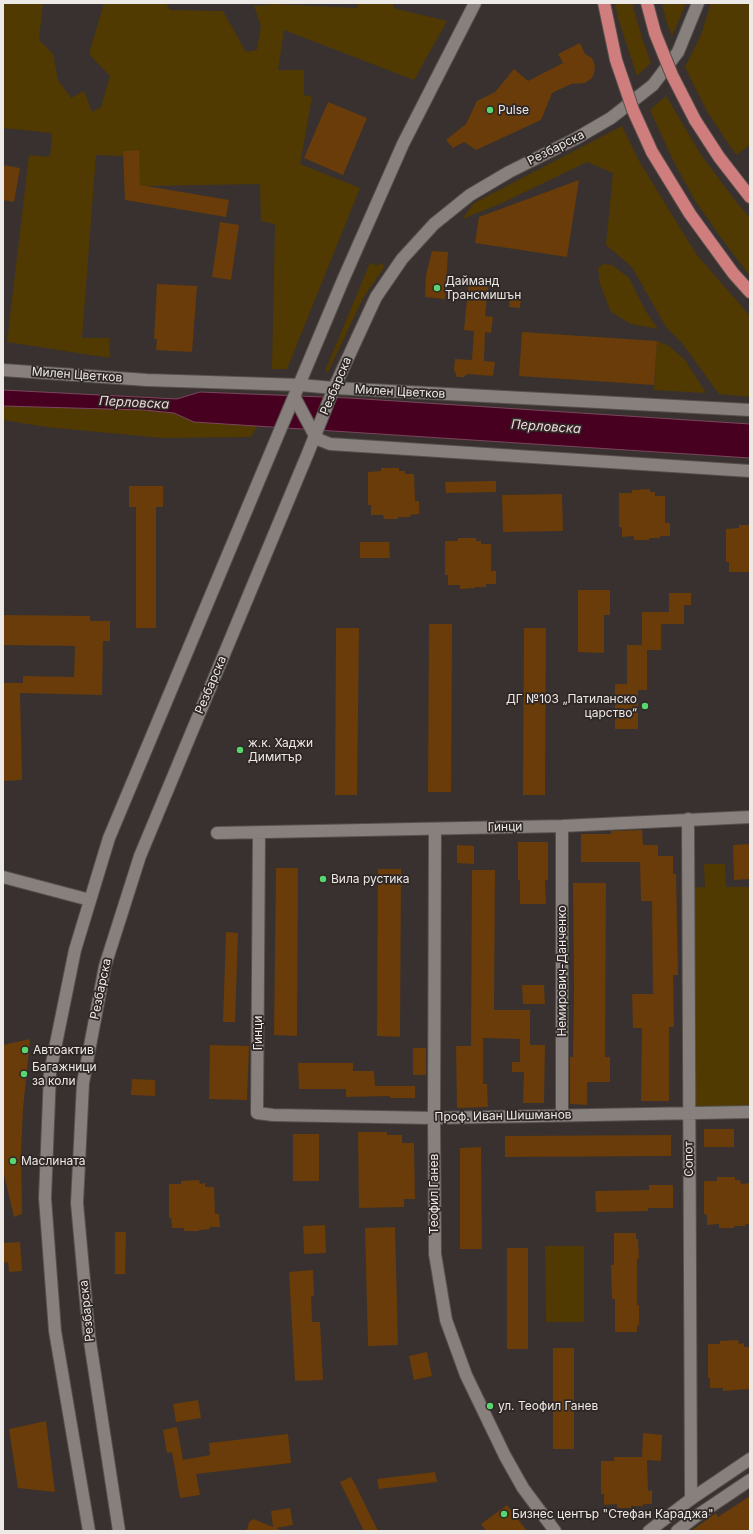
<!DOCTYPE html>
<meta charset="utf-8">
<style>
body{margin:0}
#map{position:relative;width:753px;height:1534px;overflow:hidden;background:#38312f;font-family:Inter,sans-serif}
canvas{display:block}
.frame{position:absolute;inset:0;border:4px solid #ede9e7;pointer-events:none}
</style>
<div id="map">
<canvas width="753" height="1534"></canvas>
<div class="frame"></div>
</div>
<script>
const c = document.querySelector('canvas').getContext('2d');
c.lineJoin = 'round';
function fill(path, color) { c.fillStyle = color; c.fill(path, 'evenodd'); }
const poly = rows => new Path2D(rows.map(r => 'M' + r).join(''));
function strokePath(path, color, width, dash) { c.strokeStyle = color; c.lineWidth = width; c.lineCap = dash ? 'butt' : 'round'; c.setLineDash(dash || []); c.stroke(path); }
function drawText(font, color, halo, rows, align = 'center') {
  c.font = font + ' Inter,sans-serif'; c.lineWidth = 3.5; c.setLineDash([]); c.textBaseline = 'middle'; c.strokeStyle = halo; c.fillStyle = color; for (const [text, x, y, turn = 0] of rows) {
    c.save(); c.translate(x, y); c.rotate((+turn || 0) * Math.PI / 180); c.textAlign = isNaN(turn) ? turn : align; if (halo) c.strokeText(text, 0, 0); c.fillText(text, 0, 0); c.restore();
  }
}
const green = poly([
 [3,3,43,3,39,40,53,54,58,80,71,98,84,91,92,112,101,107,110,76,89,54,104,3,166,3,170,10,223,11,246,52,257,50,261,26,254,6,273,4,358,8,358,3,393,3,393,8,447,21,414,80,284,30,278,70,304,70,304,95,312,97,300,164,360,188,287,369,272,369,275,224,261,221,260,184,147,186,140,185,138,150,123,151,123,156,96,155,82,338,109,338,110,358,7,342,29,155,50,157,52,133,3,128],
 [615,3,632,3,643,41,651,63,637,76,618,18],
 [662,3,686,3,672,36,667,23],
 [711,3,750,3,750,145,736,155,707,111,685,67,701,35],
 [666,96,701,155,737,203,750,218,750,276,717,232,694,199,673,160,650,110],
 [622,126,639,161,696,254,750,316,750,397,719,394,682,343,666,327,632,267,606,245,613,173,587,162,500,204,462,219,474,203],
 [370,263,378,266,381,263,385,266,363,298,328,372,325,371],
 [603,264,612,265,629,278,645,310,658,329,631,324,611,312,600,284,598,268],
 [657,341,669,346,685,360,706,393,654,390],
 [3,406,144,410,174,413,195,422,258,425,251,437,162,438,46,427,3,420],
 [704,864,725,864,726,887,750,887,750,1112,689,1113,688,888,705,887],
 [545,1246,584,1246,584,1322,546,1322]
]);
const water = poly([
 [3,390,177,399,200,392,349,398,750,424,750,458,194,422,174,413,144,410,3,406,3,390]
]);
const building = poly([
 [580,43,585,54,592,58,595,66,594,73,592,78,585,83,571,84,552,93,541,120,476,150,464,142,453,148,446,140,466,124,477,101,495,92,514,69,528,81,563,63,558,54],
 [328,102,367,118,343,175,304,158],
 [139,150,140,185,229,200,226,217,125,200,123,151],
 [3,165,20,168,14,202,3,200],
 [579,180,567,257,475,243,479,217],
 [220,222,239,225,231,280,212,277],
 [432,251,448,252,445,299,425,297,426,275],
 [469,279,489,281,485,316,493,317,491,333,485,332,484,361,495,362,493,376,467,374,464,377,457,377,454,370,455,359,472,360,474,331,464,330],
 [157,284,197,286,192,352,156,350,157,339,154,339],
 [510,295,521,296,520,308,509,307],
 [522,332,657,341,654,385,519,376],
 [381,468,399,468,399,471,405,471,405,474,414,474,415,501,419,501,419,514,410,515,410,517,398,517,398,519,384,519,383,515,371,515,371,505,368,505,368,472,381,471],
 [496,481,496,492,446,493,445,482],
 [129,486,163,486,163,507,156,507,156,628,136,628,136,507,129,507],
 [650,489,650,492,655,492,655,496,665,496,665,523,670,523,670,536,660,536,660,538,649,538,649,540,634,540,634,536,622,537,622,527,619,527,619,493,632,493,632,490],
 [562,494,563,531,503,532,502,495],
 [739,525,750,525,750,572,729,572,729,562,726,562,726,529,739,528],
 [458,538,476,538,476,541,481,541,481,544,491,544,491,571,496,571,496,584,486,584,486,587,475,587,475,588,460,589,460,585,448,585,448,575,445,575,445,541,458,541],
 [360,542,389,542,390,558,360,558],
 [578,590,610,590,610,615,604,615,604,653,578,652],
 [669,593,691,593,691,605,684,605,684,624,661,624,661,650,647,650,647,690,638,690,638,729,615,729,615,684,627,684,627,645,642,645,642,612,669,612],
 [3,615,90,616,90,621,110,621,110,641,103,641,102,695,20,693,22,780,3,781,3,683,23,683,23,676,74,677,75,646,3,645],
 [429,624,452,624,451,792,428,792],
 [336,628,359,628,357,795,335,795],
 [524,628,546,628,545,795,523,795],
 [642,830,643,845,658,845,658,856,673,856,673,874,676,874,678,975,673,975,674,1027,669,1027,669,1101,641,1101,642,1028,633,1028,632,994,653,994,652,901,641,901,640,862,581,862,581,834,611,834,611,831],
 [518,842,548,842,548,880,545,880,546,904,520,904,520,880,518,880],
 [750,844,750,879,734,880,733,845],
 [457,845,474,846,474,864,457,863],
 [276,868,298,868,297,1036,274,1035],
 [378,869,401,869,400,1037,377,1036],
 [472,870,495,870,494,1010,530,1010,530,1045,545,1045,544,1103,523,1103,524,1072,512,1072,512,1062,520,1062,520,1039,483,1038,483,1084,487,1084,488,1107,457,1108,456,1046,471,1046],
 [573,883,606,883,605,1057,610,1057,610,1082,587,1082,587,1105,570,1104,570,1057,573,1057,574,989],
 [226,932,238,933,235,1022,223,1022],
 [522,985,544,985,545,1004,523,1004],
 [30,1039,23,1109,21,1152,22,1214,14,1217,3,1170,3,1045],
 [210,1045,249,1046,247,1100,209,1099],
 [413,1048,426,1048,426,1075,413,1075],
 [298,1063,353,1063,353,1071,374,1071,375,1086,415,1086,415,1098,390,1098,390,1096,346,1097,346,1089,299,1089],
 [132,1079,155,1080,155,1096,131,1095],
 [704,1129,734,1129,734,1147,704,1147],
 [358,1132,387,1132,387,1135,402,1135,402,1143,414,1143,415,1199,404,1199,404,1207,359,1208],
 [293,1134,319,1134,319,1181,293,1181],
 [671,1135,671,1156,505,1157,505,1136],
 [481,1147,482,1249,460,1249,460,1148],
 [717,1177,735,1177,735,1180,740,1180,741,1184,750,1183,750,1224,745,1224,746,1226,734,1226,734,1228,719,1228,719,1224,707,1225,707,1215,704,1214,704,1181,717,1181],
 [199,1180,200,1184,205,1183,205,1187,214,1187,215,1214,219,1214,220,1227,210,1227,210,1229,199,1230,199,1231,184,1231,184,1228,172,1228,171,1218,169,1218,169,1184,181,1184,181,1181],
 [649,1185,673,1185,673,1208,648,1208,648,1211,596,1212,595,1191,649,1190],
 [325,1225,326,1253,304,1254,303,1226],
 [395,1227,398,1345,368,1346,365,1228],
 [115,1232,126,1232,125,1274,115,1274],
 [614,1233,636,1233,636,1239,638,1239,639,1259,637,1258,637,1305,639,1305,639,1325,637,1325,637,1332,615,1332,615,1299,612,1299,611,1265,614,1265],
 [20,1242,22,1271,9,1272,8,1262,3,1263,3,1243],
 [507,1248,528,1248,528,1349,507,1349],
 [313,1270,314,1296,311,1296,312,1322,320,1322,323,1380,295,1381,289,1272],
 [738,1340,739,1344,744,1343,744,1347,750,1347,749,1389,723,1391,723,1388,710,1388,710,1378,708,1378,708,1344,720,1344,720,1341],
 [553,1348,574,1348,574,1449,553,1449],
 [427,1352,432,1376,414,1380,409,1356],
 [198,1400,201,1418,176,1422,173,1404],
 [46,1421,55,1492,18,1488,9,1429],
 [177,1427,183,1460,210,1455,209,1443,288,1434,291,1463,196,1474,200,1495,180,1498,172,1452,167,1453,163,1430],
 [643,1433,662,1435,661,1461,647,1460,648,1491,652,1490,652,1504,643,1504,643,1506,631,1506,631,1508,617,1508,617,1504,604,1505,604,1494,601,1494,601,1461,614,1461,614,1457,642,1457],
 [435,1472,437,1482,379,1489,377,1479],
 [351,1477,356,1486,378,1531,364,1531,340,1482],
 [750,1496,750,1531,691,1531,716,1513,718,1517],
 [507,1505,527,1531,486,1531,481,1524],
 [290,1508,293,1525,276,1528,283,1531,247,1531,249,1522,253,1519,273,1527,271,1511]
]);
const street = poly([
 [3,370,147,380,300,385,334,388,750,410],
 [295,398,315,436,320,440,330,444,750,471],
 [688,819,691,1499],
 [562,826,562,1115],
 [435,829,434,1118,435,1254,446,1320,466,1375,505,1456,523,1488,555,1531],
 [217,833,562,826,750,817],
 [259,833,257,1113,273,1115,434,1118,750,1112],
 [3,877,90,900]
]);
const secondary = poly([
 [89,1531,55,1331,45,1198,50,1073,75,950,109,838,343,280,403,144,475,3],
 [119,1531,89,1335,77,1203,83,1083,105,966,140,856,308,453,334,388,376,297,402,259,434,224,470,195,509,172,575,139,611,118,653,85,678,52,698,3],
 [649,1531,691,1499,750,1459],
 [677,1531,695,1517,750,1480]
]);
const primary = poly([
 [604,3,616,60],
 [647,3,655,33],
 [695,120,719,157,750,197],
 [652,152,690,214,733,273,750,292]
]);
const primaryBridge = poly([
 [655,33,672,75,695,120],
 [616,60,633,110,652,152]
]);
const markers = [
 [490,110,4,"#59d56f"],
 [437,288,4,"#59d56f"],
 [645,706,4,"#59d56f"],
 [240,750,4,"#59d56f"],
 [323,879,4,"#59d56f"],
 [25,1050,4,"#59d56f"],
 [24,1074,4,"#59d56f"],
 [13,1161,4,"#59d56f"],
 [490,1406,4,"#59d56f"],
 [504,1514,4,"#59d56f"]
];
const poiNames = [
 ["Pulse",498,110],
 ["Дайманд",445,281],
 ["Трансмишън",445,295],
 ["ДГ №103 „Патиланско",637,699,"right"],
 ["царство“",637,713,"right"],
 ["ж.к. Хаджи",248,743],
 ["Димитър",248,757],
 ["Вила рустика",331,879],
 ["Автоактив",33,1050],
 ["Багажници",32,1067],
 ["за коли",32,1081],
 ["Маслината",21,1161],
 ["ул. Теофил Ганев",498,1406],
 ["Бизнес център \"Стефан Караджа\"",512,1514]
];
const streetNames = [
 ["Резбарска",556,148,-27],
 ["Милен Цветков",77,375,4],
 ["Резбарска",336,386,-67],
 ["Милен Цветков",400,392,3],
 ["Резбарска",211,685,-67],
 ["Гинци",505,827,-1],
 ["Немирович-Данченко",562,971,-90],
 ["Резбарска",101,989,-78],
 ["Гинци",258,1033,-90],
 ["Проф. Иван Шишманов",503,1116,-1],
 ["Сопот",689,1159,-91],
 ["Теофил Ганев",434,1194,-90],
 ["Резбарска",87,1311,-96]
];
const waterNames = [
 ["Перловска",134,403,3],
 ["Перловска",546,427,4]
];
fill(green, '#513a02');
fill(water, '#480021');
strokePath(water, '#7a465c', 1);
fill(building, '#693c09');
strokePath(street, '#554f4d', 14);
strokePath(secondary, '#554f4d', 14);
strokePath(primary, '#554f4d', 14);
strokePath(street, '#88807d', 12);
strokePath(secondary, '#88807d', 12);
strokePath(primary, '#cf7e7d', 12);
strokePath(primaryBridge, '#554f4d', 14, []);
strokePath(primaryBridge, '#cf7e7d', 12);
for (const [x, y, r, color] of markers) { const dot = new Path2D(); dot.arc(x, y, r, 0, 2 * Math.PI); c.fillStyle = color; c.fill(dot); strokePath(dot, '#2e2725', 1.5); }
drawText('12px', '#ede9e7', '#2e2725', poiNames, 'left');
drawText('12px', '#ede9e7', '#2e2725', streetNames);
drawText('italic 13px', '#f1d9df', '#2e2725', waterNames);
</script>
